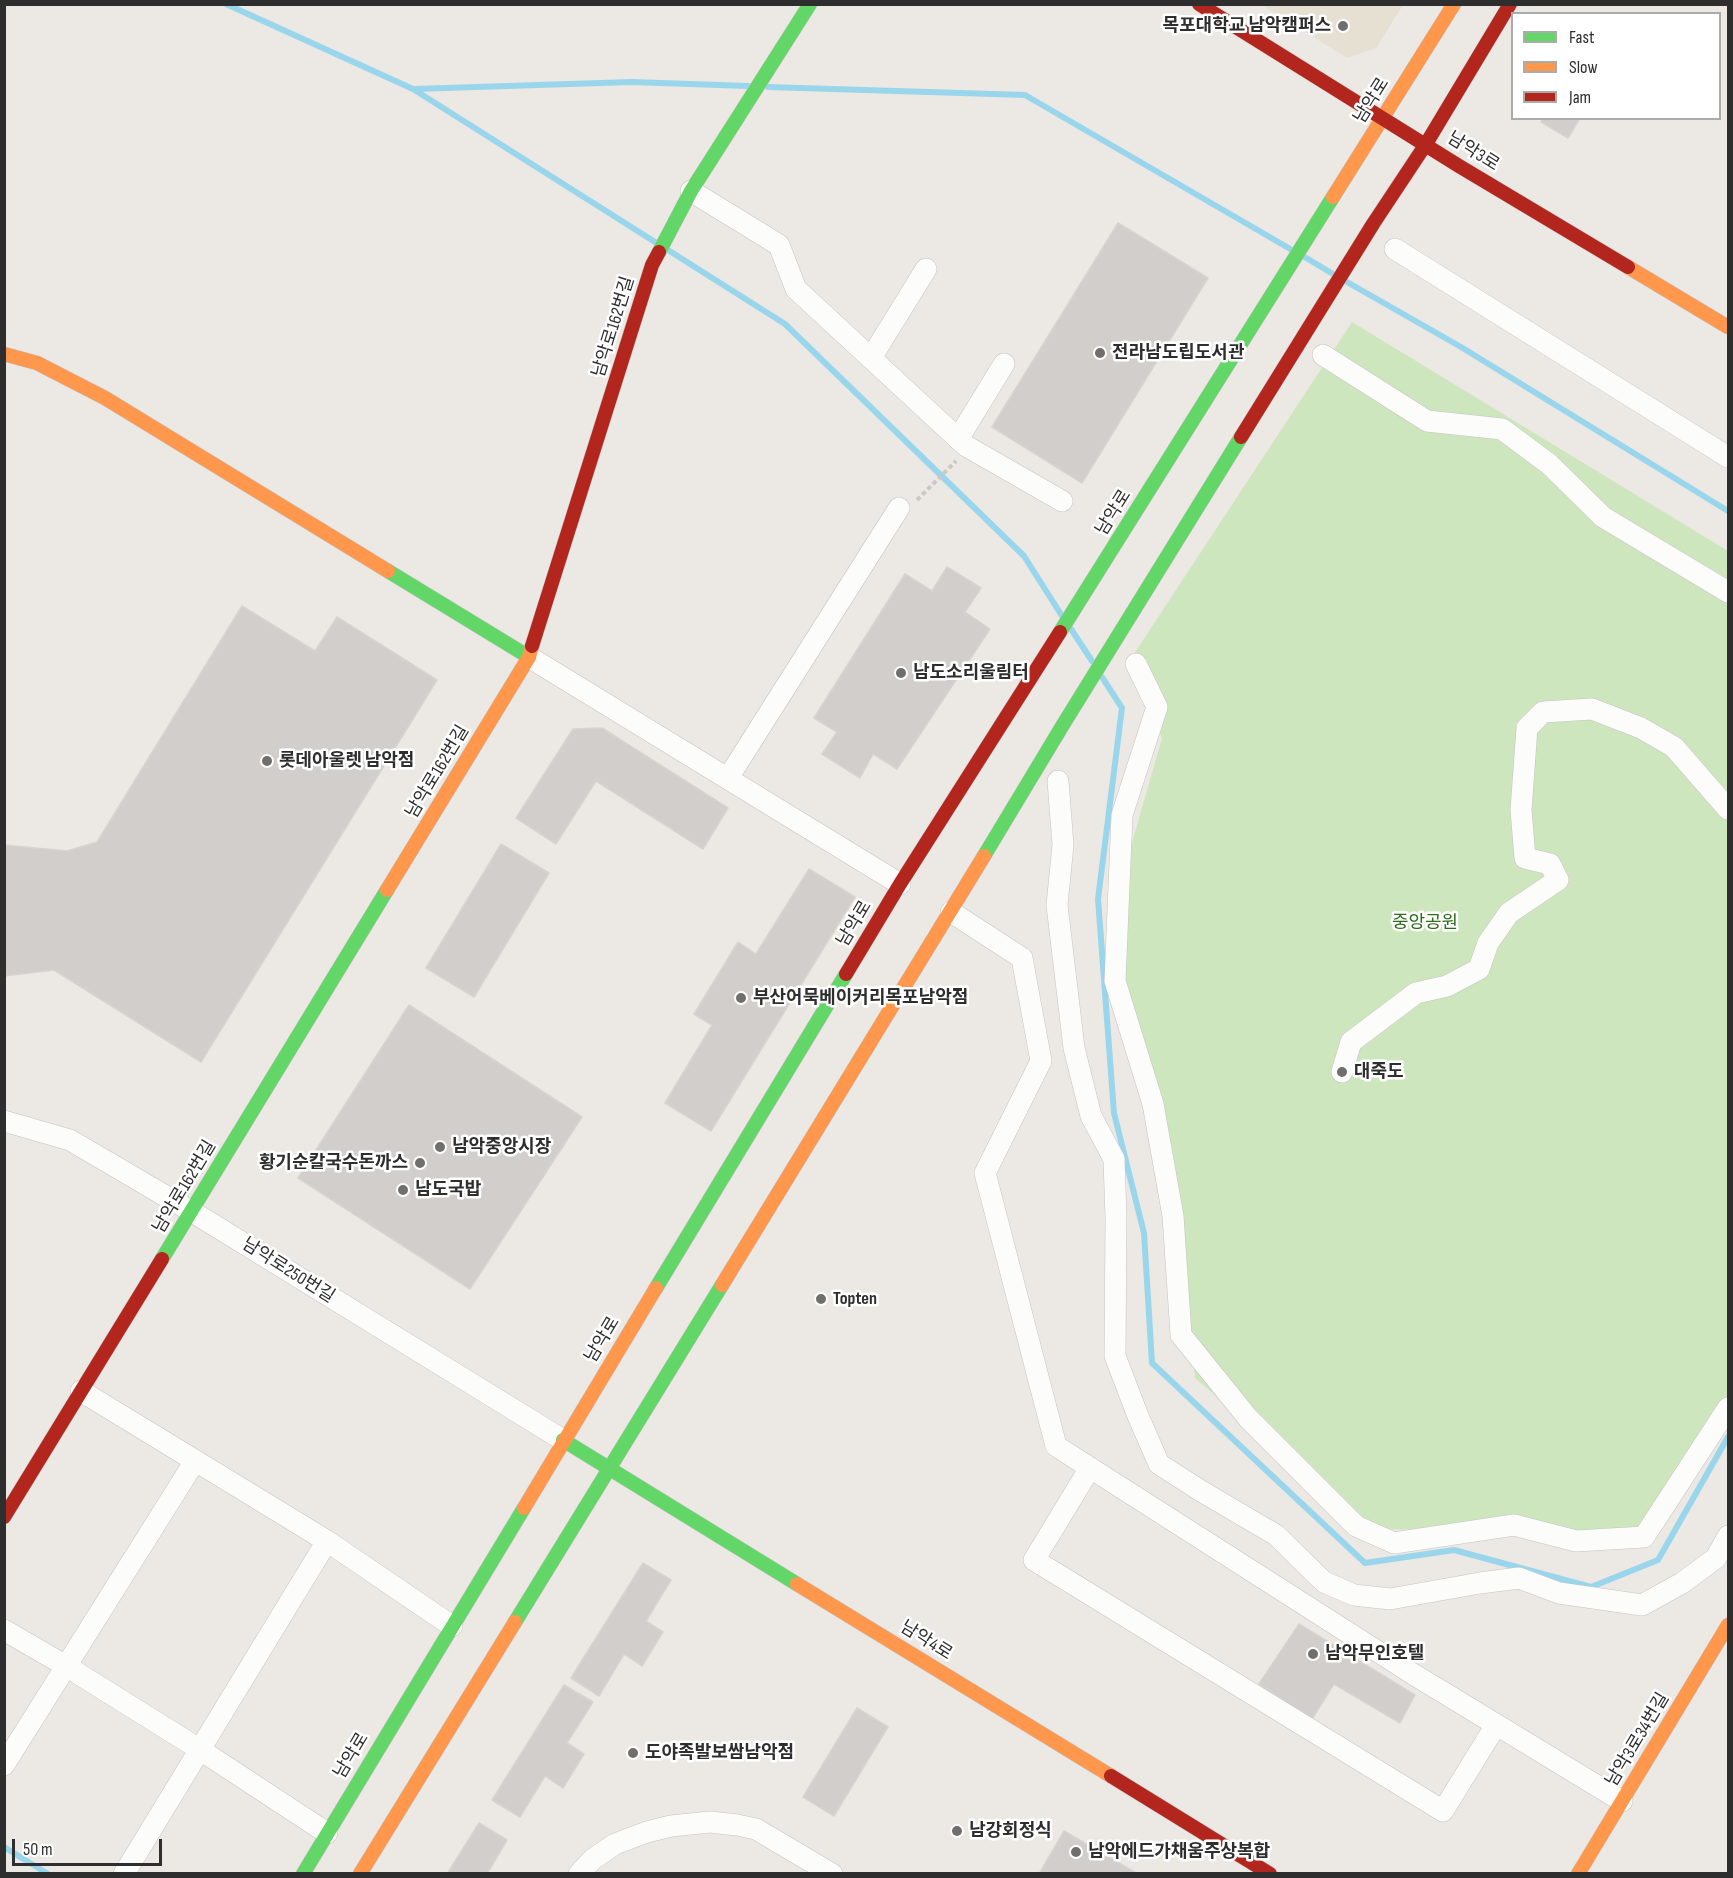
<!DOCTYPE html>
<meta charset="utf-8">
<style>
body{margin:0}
#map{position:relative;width:1733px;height:1878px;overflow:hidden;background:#ece8e4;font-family:"Sofia Sans Condensed",sans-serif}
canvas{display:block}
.frame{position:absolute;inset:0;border:6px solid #2e2e2e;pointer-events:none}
.legend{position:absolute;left:1511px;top:12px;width:210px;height:108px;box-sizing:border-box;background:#fff;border:2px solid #ababab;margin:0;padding:8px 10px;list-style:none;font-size:18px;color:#2e2e2e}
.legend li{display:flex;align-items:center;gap:12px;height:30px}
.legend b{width:30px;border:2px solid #ababab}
.scale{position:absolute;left:12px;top:1839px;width:150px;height:27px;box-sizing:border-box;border:3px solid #2e2e2e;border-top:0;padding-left:8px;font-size:18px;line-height:21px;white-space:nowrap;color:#2e2e2e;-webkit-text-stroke:4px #fff;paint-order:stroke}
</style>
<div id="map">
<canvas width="1733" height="1878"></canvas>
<div class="frame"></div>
<ul class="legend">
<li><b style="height:8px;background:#63d668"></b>Fast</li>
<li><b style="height:8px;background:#ff974d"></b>Slow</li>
<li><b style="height:8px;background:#b3261e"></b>Jam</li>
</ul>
<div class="scale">50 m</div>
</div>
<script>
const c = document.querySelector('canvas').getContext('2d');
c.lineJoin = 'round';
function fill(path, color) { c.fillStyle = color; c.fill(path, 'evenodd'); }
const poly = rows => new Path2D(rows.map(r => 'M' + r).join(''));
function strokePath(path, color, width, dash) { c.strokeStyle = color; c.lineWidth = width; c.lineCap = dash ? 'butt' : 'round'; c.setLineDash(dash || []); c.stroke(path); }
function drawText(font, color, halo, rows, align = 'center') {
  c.font = font + ' "Sofia Sans Condensed","Noto Sans KR",sans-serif'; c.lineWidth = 5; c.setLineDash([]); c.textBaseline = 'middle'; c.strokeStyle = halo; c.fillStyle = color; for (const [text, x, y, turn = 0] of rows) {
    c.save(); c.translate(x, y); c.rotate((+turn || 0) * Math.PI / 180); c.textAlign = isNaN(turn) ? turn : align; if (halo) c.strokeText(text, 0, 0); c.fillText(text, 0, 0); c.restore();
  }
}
const education = poly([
 [1262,5,1403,5,1376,48,1347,58]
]);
const green = poly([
 [1352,322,1728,551,1728,1394,1643,1532,1368,1529,1195,1378,1171,1143,1109,923,1162,738,1128,663]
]);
const stream = poly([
 [226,4,413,89,655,242],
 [768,87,1025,95,1292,250],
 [414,89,631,82,748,86],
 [668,250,785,324,1024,556,1062,616],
 [1303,256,1333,274],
 [1347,282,1461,347,1728,511],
 [1071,629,1092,661],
 [1102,677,1122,708,1098,899,1114,1113,1144,1233,1152,1363,1365,1563,1454,1550,1591,1587,1658,1560,1728,1437],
 [4,1847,48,1874]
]);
const building = poly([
 [1543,118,1580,118,1568,138,1541,122,1543,118],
 [1118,223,1208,278,1082,483,992,427,1118,223],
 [947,567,981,588,965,612,990,629,897,769,873,754,860,778,822,754,837,732,814,718,905,574,932,591,947,567],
 [242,606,315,651,337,617,437,680,201,1062,54,970,4,976,4,845,67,851,97,842,242,606],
 [602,728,728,808,703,849,596,781,556,844,516,818,573,729,602,728],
 [501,844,549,873,474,997,426,968,501,844],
 [809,869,855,897,711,1131,665,1103,712,1025,694,1014,738,942,756,954,809,869],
 [409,1005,582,1117,470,1289,298,1178,409,1005],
 [643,1563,671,1580,646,1621,663,1632,642,1666,624,1654,599,1696,571,1678,643,1563],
 [1299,1624,1415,1695,1400,1723,1334,1684,1312,1719,1259,1684,1299,1624],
 [564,1685,593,1702,567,1743,584,1754,563,1788,545,1776,520,1817,492,1800,564,1685],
 [857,1708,888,1727,834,1816,803,1797,857,1708],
 [479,1823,507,1840,487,1874,447,1874,479,1823],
 [1064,1831,1138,1874,1039,1874,1064,1831]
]);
const path = poly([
 [917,500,956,461]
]);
const street = poly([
 [691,191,779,245,796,289,966,446,1062,501],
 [1395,249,1728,457],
 [1323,355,1427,421,1502,429,1549,464,1603,517,1728,592],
 [871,358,926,269],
 [958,439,1004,364],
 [529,657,900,884],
 [1136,664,1157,707,1122,815,1115,981,1153,1104,1173,1216,1181,1335,1248,1418,1356,1526,1394,1543,1514,1525,1576,1541,1644,1537,1728,1408],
 [728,778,899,508],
 [1058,781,1063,845,1057,905,1074,1048,1091,1116,1114,1159,1116,1217,1115,1356,1138,1416,1159,1464,1201,1491,1276,1535,1324,1582,1354,1595,1390,1599,1480,1583,1519,1578,1559,1593,1642,1605,1682,1583,1716,1558,1728,1536],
 [951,912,1022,958,1041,1061,985,1173,1056,1446,1413,1674,1622,1801],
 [1342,1072,1351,1042,1416,993,1447,986,1479,969,1488,943,1509,913,1558,880,1550,864,1525,858,1521,810,1527,728,1543,712,1592,709,1641,728,1674,747,1728,809],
 [4,1121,70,1140,191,1211,563,1440],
 [81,1391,327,1541,124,1874],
 [1090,1468,1034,1560,1443,1811,1496,1725],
 [327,1541,452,1626],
 [4,1630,66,1666,199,1749,327,1833],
 [4,1765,195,1461],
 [579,1874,593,1859,615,1844,647,1832,671,1826,710,1822,737,1825,756,1829,832,1874]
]);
const fast = poly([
 [659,252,691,191,810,4],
 [388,571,529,657],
 [1060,632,1333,197],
 [984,856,1061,728,1241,437],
 [162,1259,387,890],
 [656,1288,846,974],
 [563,1440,797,1584],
 [515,1622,722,1285],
 [303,1874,524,1508]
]);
const slow = poly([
 [1333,197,1454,4],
 [1628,267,1728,327],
 [4,354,37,363,105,398,388,571],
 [387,890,529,657,532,646],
 [722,1285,984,856],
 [524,1508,656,1288],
 [797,1584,1111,1776],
 [360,1874,515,1622],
 [1578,1874,1728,1625]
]);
const jam = poly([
 [1199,4,1459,166,1628,267],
 [1241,437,1373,224,1426,144,1510,4],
 [532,646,652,265,659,252],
 [846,974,900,884,1060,632],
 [4,1517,162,1259],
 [1111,1776,1270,1874]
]);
const markers = [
 [1343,26,6,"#706f6e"],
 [1100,353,6,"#706f6e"],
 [901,673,6,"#706f6e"],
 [267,761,6,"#706f6e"],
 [741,998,6,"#706f6e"],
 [1342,1072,6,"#706f6e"],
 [440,1147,6,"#706f6e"],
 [420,1163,6,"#706f6e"],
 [403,1190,6,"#706f6e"],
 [821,1299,6,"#706f6e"],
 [1313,1654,6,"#706f6e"],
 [633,1753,6,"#706f6e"],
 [957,1831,6,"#706f6e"],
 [1076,1852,6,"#706f6e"]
];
const poiNames = [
 ["목포대학교 남악캠퍼스",1331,26,"right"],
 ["전라남도립도서관",1112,353],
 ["남도소리울림터",913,673],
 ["롯데아울렛 남악점",279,761],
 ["부산어묵베이커리목포남악점",753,998],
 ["대죽도",1354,1072],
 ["남악중앙시장",452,1147],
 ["황기순칼국수돈까스",408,1163,"right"],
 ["남도국밥",415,1190],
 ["Topten",833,1299],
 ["남악무인호텔",1325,1654],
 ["도야족발보쌈남악점",645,1753],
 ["남강회정식",969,1831],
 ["남악에드가채움주상복합",1088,1852]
];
const streetNames = [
 ["남악로",1372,101,-58],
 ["남악3로",1473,152,32],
 ["남악로162번길",614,327,-73],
 ["남악로",1114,513,-58],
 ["남악로162번길",438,772,-59],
 ["남악로",855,924,-59],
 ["남악로162번길",185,1187,-59],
 ["남악로250번길",288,1271,32],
 ["남악로",603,1340,-59],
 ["남악4로",926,1641,32],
 ["남악3로34번길",1638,1740,-59],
 ["남악로",352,1756,-59]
];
const parkNames = [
 ["중앙공원",1425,923]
];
fill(education, '#e6e0d3');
fill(green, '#cee6be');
strokePath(stream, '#99d6ec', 6);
fill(building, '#d1cecb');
strokePath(building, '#d7d4d0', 1.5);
strokePath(street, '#c5c4c5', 22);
strokePath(fast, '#c5c4c5', 15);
strokePath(slow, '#c5c4c5', 15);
strokePath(jam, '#c5c4c5', 15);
strokePath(path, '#c9c9c8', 4, [4.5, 3]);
strokePath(street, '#fcfcfb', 21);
strokePath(fast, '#63d668', 14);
strokePath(slow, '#ff974d', 14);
strokePath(jam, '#b3261e', 14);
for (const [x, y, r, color] of markers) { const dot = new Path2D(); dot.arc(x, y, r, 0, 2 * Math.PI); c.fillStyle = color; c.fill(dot); strokePath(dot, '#fff', 2); }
drawText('bold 18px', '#2e2e2e', '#fff', poiNames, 'left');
drawText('18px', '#2e2e2e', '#fff', streetNames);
drawText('18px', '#2c6e1b', '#fff', parkNames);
</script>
